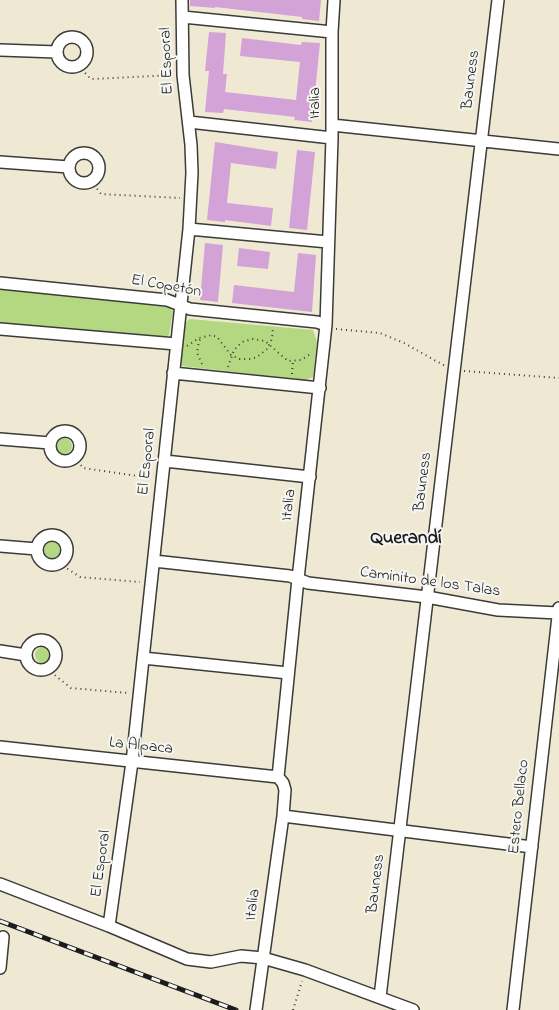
<!DOCTYPE html>
<meta charset="utf-8">
<style>
body{margin:0}
canvas{display:block;background:#efe9d4}
</style>
<canvas width="559" height="1010"></canvas>
<script>
const c = document.querySelector('canvas').getContext('2d');
c.lineJoin = 'round';
function fill(path, color) { c.fillStyle = color; c.fill(path, 'evenodd'); }
const poly = rows => new Path2D(rows.map(r => 'M' + r).join(''));
function strokePath(path, color, width, dash) { c.strokeStyle = color; c.lineWidth = width; c.lineCap = dash ? 'butt' : 'round'; c.setLineDash(dash || []); c.stroke(path); }
function drawText(font, color, halo, rows, align = 'center') {
  c.font = font + ' "Indie Flower",sans-serif'; c.lineWidth = 4; c.setLineDash([]); c.textBaseline = 'middle'; c.strokeStyle = halo; c.fillStyle = color; for (const [text, x, y, turn = 0] of rows) {
    c.save(); c.translate(x, y); c.rotate((+turn || 0) * Math.PI / 180); c.textAlign = isNaN(turn) ? turn : align; if (halo) c.strokeText(text, 0, 0); c.fillText(text, 0, 0); c.restore();
  }
}
const green = poly([
 [0,289,168,307,173,311,169,335,165,339,0,324],
 [190,319,313,330,317,342,313,377,305,380,182,366,179,362,182,325],
 '56 446a8 8 0 1 1 16 0a8 8 0 1 1-16 0Z',
 '44 550a8 8 0 1 1 16 0a8 8 0 1 1-16 0Z',
 '35 655a8 8 0 1 1 16 0a8 8 0 1 1-16 0Z'
]);
const building = poly([
 [190,0,321,0,319,21,302,19,302,17,215,7,215,8,190,6],
 [209,32,226,33,223,74,227,74,225,92,296,100,300,62,240,56,242,38,301,45,302,42,320,43,312,122,294,120,295,117,224,109,223,113,205,112,209,71,205,71],
 [215,142,278,152,276,169,231,163,227,203,273,208,271,226,225,220,225,222,207,220],
 [297,150,315,152,307,230,289,228],
 [205,243,223,245,218,302,200,300],
 [239,248,270,252,268,269,237,266],
 [298,253,316,255,312,312,232,303,234,285,294,292]
]);
const path = poly([
 [78,66,91,79,173,75],
 [91,181,101,194,180,198],
 [336,329,380,333,404,343,445,366],
 [187,346,199,338,212,335,217,337,231,355,240,359,251,359,257,357,267,349,272,339,273,328],
 [202,364,197,353,199,341,202,337],
 [228,367,234,350,242,342,253,339,265,341,288,361,301,360,312,353],
 [464,371,559,378],
 [292,374,293,361],
 [75,457,83,468,151,478],
 [59,563,80,577,140,582],
 [47,669,71,688,128,693],
 [293,1010,302,981]
]);
const minor = poly([
 [183,17,332,32],
 '57 52a15 15 0 1 1 30 0a15 15 0 1 1-30 0Z',
 [0,50,57,52],
 [189,122,332,138],
 [332,125,559,149],
 '69 168a15 15 0 1 1 30 0a15 15 0 1 1-30 0Z',
 [0,162,69,167],
 [189,229,328,242],
 [0,283,167,300,190,309,317,322,326,325],
 [0,329,176,344],
 [173,373,320,388],
 '50 446a15 15 0 1 1 30 0a15 15 0 1 1-30 0Z',
 [0,439,50,443],
 [165,461,310,477],
 '37 550a15 15 0 1 1 30 0a15 15 0 1 1-30 0Z',
 [0,546,37,549],
 [154,561,290,576,308,583,427,597,498,610,558,613],
 '26 655a15 15 0 1 1 30 0a15 15 0 1 1-30 0Z',
 [0,651,26,655],
 [143,658,288,673],
 [0,747,278,777],
 [278,777,298,579,326,325,332,138,332,32,334,0],
 [283,816,532,847],
 [0,884,109,926,187,959,211,962,241,956,263,958,305,970,413,1010],
 [109,926,132,762,189,229,192,173,191,145,183,75,182,0],
 [0,968,3,937],
 [380,997,498,0],
 [256,1010,283,816,285,790,283,783,278,777],
 [513,1010,559,608]
]);
const rail = poly([
 [0,921,236,1010]
]);
const streetNames = [
 ["El Esporal",168,61,-92],
 ["Bauness",472,80,-83],
 ["Italia",316,103,-90],
 ["El Copetón",166,287,10],
 ["El Esporal",148,462,-84],
 ["Bauness",424,482,-83],
 ["Italia",290,505,-83],
 ["Caminito de los Talas",430,583,8],
 ["La Alpaca",141,747,6],
 ["Estero Bellaco",520,807,-84],
 ["El Esporal",102,864,-82],
 ["Bauness",377,884,-83],
 ["Italia",254,905,-82]
];
const quarterNames = [
 ["Querandí",406,540]
];
fill(green, '#b3d881');
fill(building, '#d3a3d7');
strokePath(minor, '#3c3b38', 14);
strokePath(path, '#3c3b38', 2, [1, 4]);
strokePath(minor, '#fff', 11);
strokePath(rail, '#1c1c1c', 5);
strokePath(rail, '#f6f6f2', 3, [9]);
drawText('16px', '#1c1c1c', '#f6f6f2', streetNames);
drawText('bold 19px', '#1c1c1c', '#f6f6f2', quarterNames);
</script>
